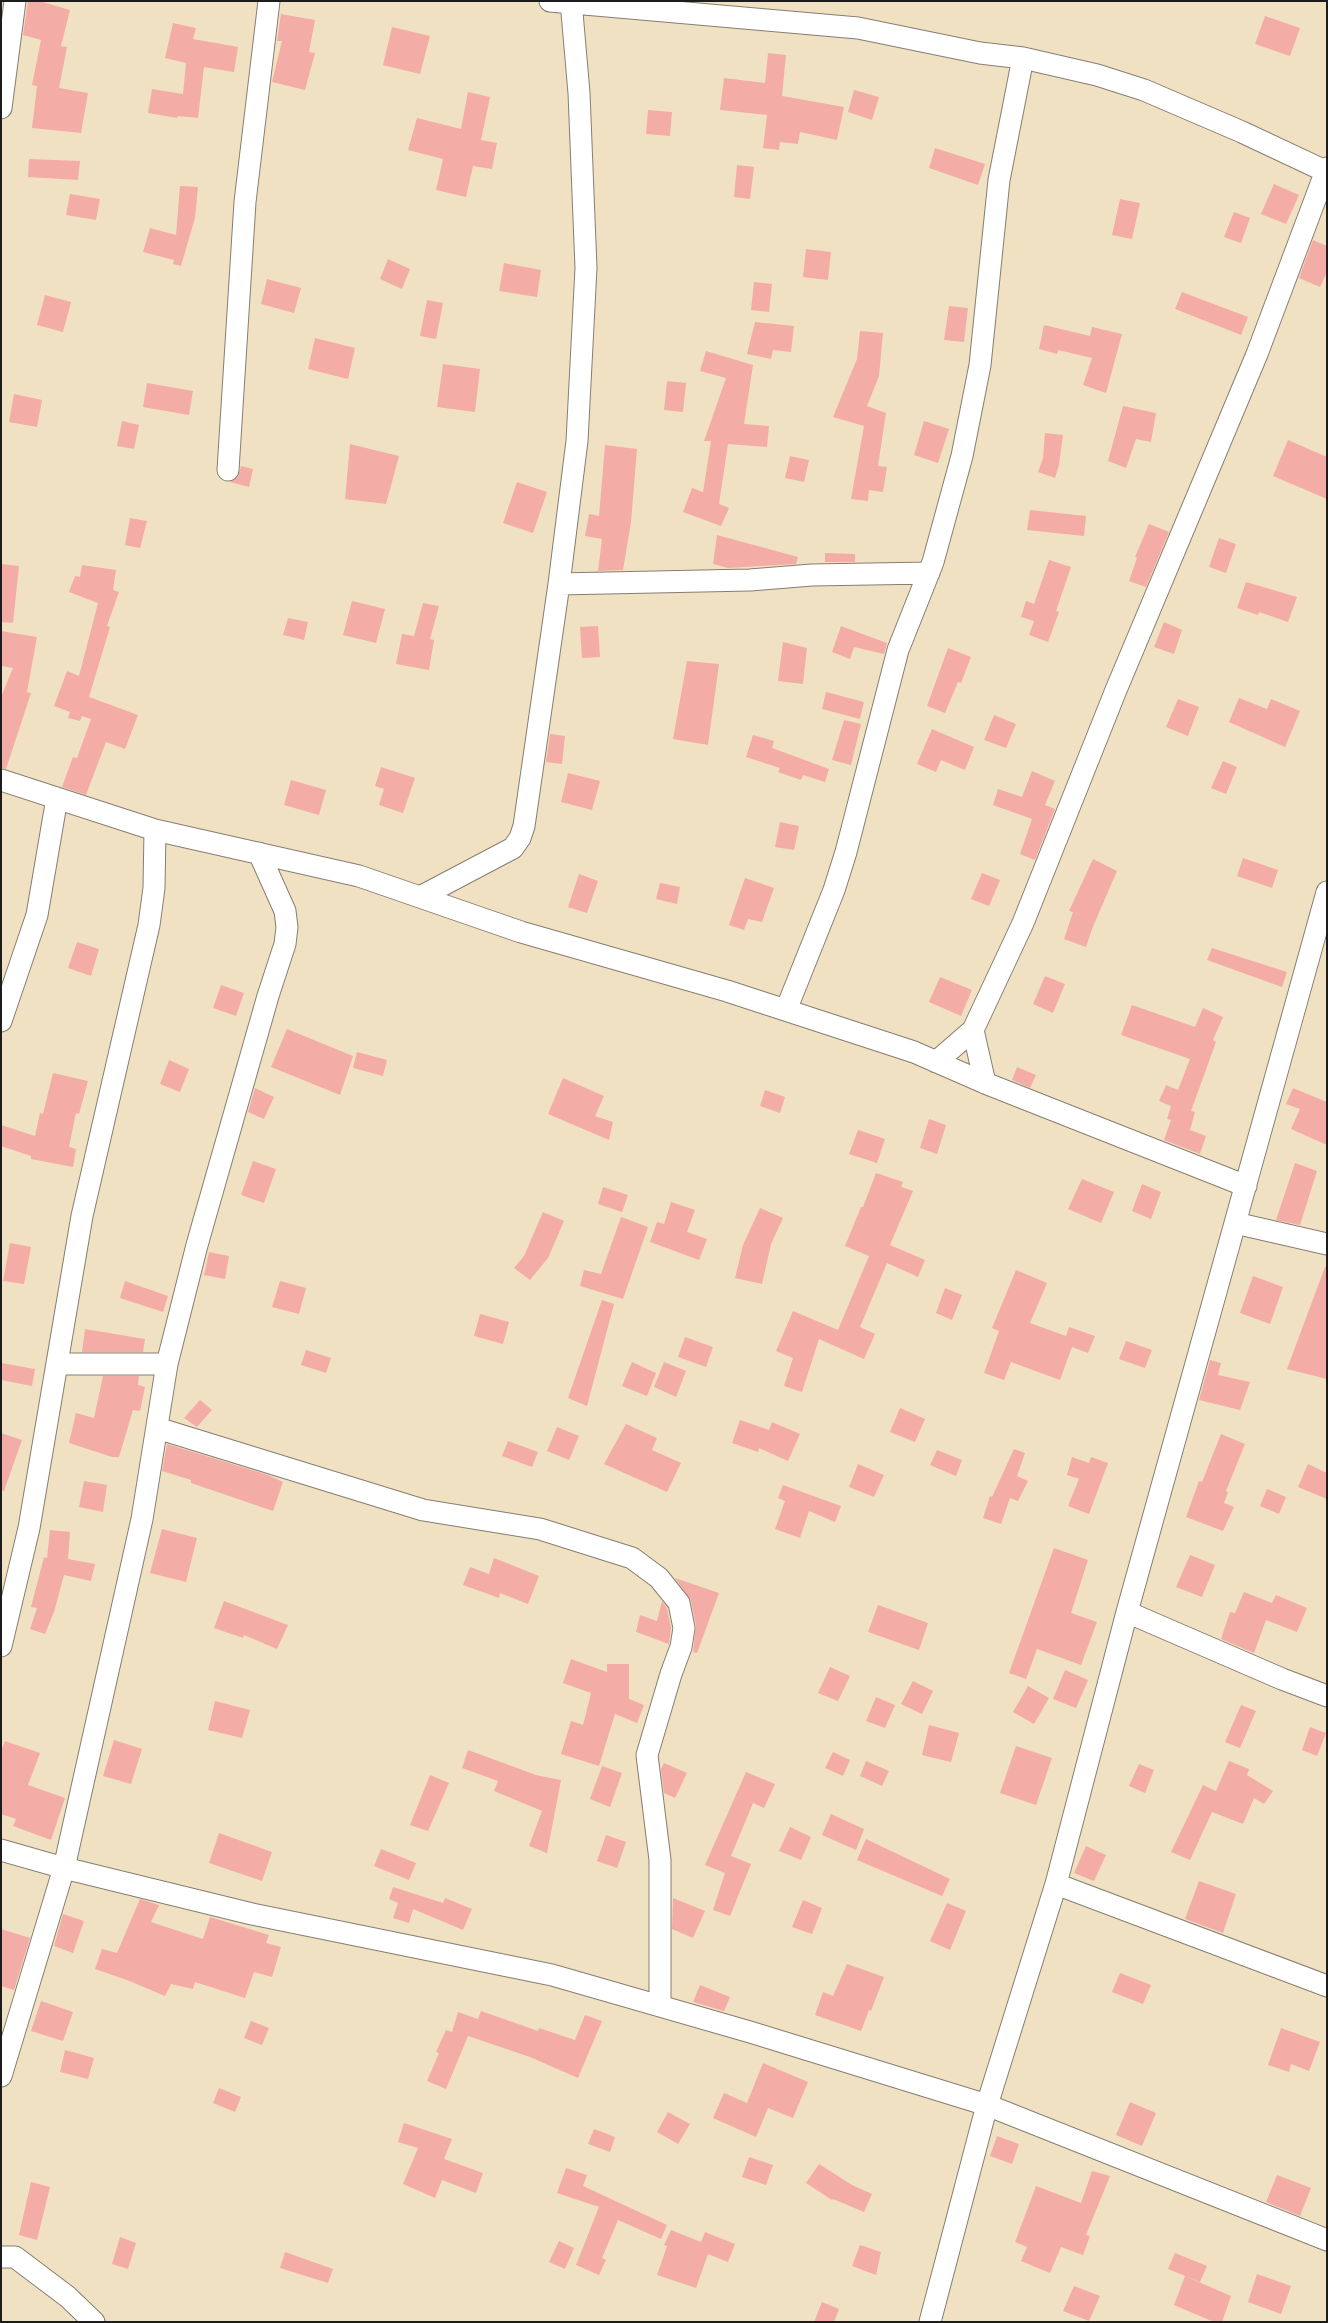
<!DOCTYPE html>
<style>
body{margin:0}
#map{position:relative;width:1328px;height:2323px;overflow:hidden;background:#f1e1c3;font-family:"EB Garamond",serif}
canvas{display:block}
.frame{position:absolute;inset:0;border:2px solid #1c1c1c;pointer-events:none}
</style>
<div id="map">
<canvas width="1328" height="2323"></canvas>
<div class="frame"></div>
</div>
<script>
const c = document.querySelector('canvas').getContext('2d');
c.lineJoin = 'round';
function fill(path, color) { c.fillStyle = color; c.fill(path, 'evenodd'); }
const poly = rows => new Path2D(rows.map(r => 'M' + r).join(''));
function strokePath(path, color, width, dash) { c.strokeStyle = color; c.lineWidth = width; c.lineCap = dash ? 'butt' : 'round'; c.setLineDash(dash || []); c.stroke(path); }
const building = poly([
 [28,1,39,1,70,10,61,46,67,47,59,88,88,93,81,133,32,128,37,86,32,85,41,40,23,35],
 [281,14,315,20,309,52,315,53,305,90,272,82,282,41,277,41],
 [1265,16,1300,28,1290,56,1255,44],
 [173,23,196,28,193,39,238,47,234,72,204,67,198,118,178,116,177,118,148,113,152,89,183,94,186,63,165,58],
 [392,27,430,36,420,74,383,65],
 [768,53,786,55,782,96,844,107,837,140,800,132,798,144,780,142,779,150,763,148,767,115,720,110,724,78,765,83],
 [854,90,879,97,872,120,848,112],
 [468,92,490,97,481,140,497,143,492,169,473,166,466,197,436,190,443,159,408,150,417,118,461,129],
 [648,110,672,112,670,136,646,134],
 [935,148,985,164,978,185,929,168],
 [29,159,80,161,78,180,28,177],
 [737,165,754,167,750,199,734,197],
 [1274,184,1299,195,1286,224,1261,214],
 [180,186,198,187,195,218,181,266,173,264,174,260,143,252,150,228,176,235],
 [70,194,100,199,96,220,66,215],
 [1120,199,1140,203,1132,239,1112,235],
 [1234,212,1250,218,1241,243,1224,237],
 [1313,240,1327,246,1327,272,1320,287,1299,278],
 [806,249,831,252,828,280,803,277],
 [388,259,410,269,402,289,380,279],
 [504,263,541,270,537,297,499,291],
 [267,279,301,288,294,313,261,304],
 [754,282,772,284,769,312,751,310],
 [1182,292,1248,317,1241,335,1175,309],
 [45,295,71,302,63,332,37,325],
 [427,300,443,303,436,339,420,336],
 [949,306,968,308,964,342,944,340],
 [755,322,794,326,791,352,773,350,771,359,747,354],
 [1044,325,1090,336,1092,327,1122,334,1106,393,1083,385,1092,358,1058,350,1057,354,1039,349],
 [860,331,883,333,879,376,867,406,886,413,878,466,887,467,883,492,869,490,868,501,851,499,864,426,833,417,857,359],
 [315,338,355,348,348,379,308,369],
 [706,351,753,365,744,424,769,426,767,447,728,444,719,504,729,508,721,526,683,512,692,488,703,492,711,441,704,441,726,378,700,371],
 [443,364,480,369,475,412,437,407],
 [667,381,686,383,683,412,664,410],
 [147,383,193,391,189,415,143,407],
 [14,394,42,400,37,427,9,422],
 [1123,406,1156,413,1151,442,1136,439,1126,468,1108,461],
 [122,421,139,425,134,449,117,446],
 [924,421,949,429,938,463,914,455],
 [1045,433,1063,435,1059,465,1055,478,1038,472,1043,458],
 [1288,440,1327,457,1327,499,1273,476],
 [350,444,399,456,386,504,345,499],
 [605,445,637,449,631,522,623,570,598,571,602,539,585,536,589,514,599,516],
 [790,456,809,460,804,482,785,478],
 [241,466,253,469,249,487,230,482,238,477],
 [517,482,547,492,533,533,503,523],
 [1030,510,1086,516,1084,536,1027,530],
 [130,518,147,521,140,548,125,545],
 [1149,524,1169,532,1146,587,1129,581,1137,558,1135,557],
 [717,535,798,557,796,564,728,568,713,564],
 [1219,538,1236,544,1226,573,1209,567],
 [825,553,855,554,855,562,825,562],
 [1049,560,1071,567,1056,611,1059,612,1048,642,1029,635,1034,621,1021,617,1026,601,1034,604],
 [1,564,19,566,13,623,1,622],
 [82,565,116,570,113,590,119,592,107,626,110,627,89,697,138,715,125,749,106,742,86,795,62,787,73,757,77,758,91,719,82,716,80,721,68,718,70,712,54,706,67,671,79,676,98,603,69,592,75,576,80,577],
 [1246,582,1297,597,1288,622,1259,612,1258,615,1237,608],
 [352,601,385,609,376,643,343,635],
 [423,603,439,606,430,639,434,640,429,670,396,664,402,634,414,636],
 [288,618,308,622,304,640,283,635],
 [1164,622,1182,630,1174,654,1154,647],
 [598,626,600,657,582,658,580,627],
 [841,626,887,643,884,654,854,647,850,659,832,652],
 [1,631,37,637,27,692,31,693,6,769,1,768,1,697,13,668,1,666],
 [783,642,807,648,803,684,778,681],
 [948,648,971,657,961,683,958,682,945,713,927,706],
 [687,661,719,664,708,745,673,739],
 [826,692,864,702,860,719,822,709],
 [1239,698,1267,709,1271,699,1300,711,1285,747,1229,722],
 [1178,699,1199,707,1188,736,1166,727],
 [994,715,1016,724,1006,748,984,740],
 [844,720,861,724,851,765,832,760],
 [932,729,974,747,965,770,941,760,936,772,917,764],
 [550,734,565,736,562,764,546,762],
 [753,735,774,741,772,748,829,769,825,782,803,775,801,780,778,772,780,768,746,757],
 [1223,761,1237,767,1226,794,1211,788],
 [381,767,415,778,403,813,379,805,384,789,375,786],
 [1032,771,1055,781,1045,805,1055,809,1035,860,1020,854,1032,819,993,805,998,789,1022,797],
 [568,773,600,781,592,810,561,802],
 [291,780,326,790,319,815,284,805],
 [780,822,799,826,794,850,775,847],
 [1243,858,1278,870,1272,888,1237,876],
 [1093,859,1117,871,1092,929,1086,947,1064,939,1073,912,1069,911],
 [982,873,1000,880,989,906,971,899],
 [579,874,598,881,587,913,568,907],
 [745,878,774,888,762,922,748,919,744,930,729,925],
 [660,883,680,887,677,904,656,899],
 [77,942,99,949,91,976,68,968],
 [1212,948,1287,972,1282,987,1207,960],
 [1045,976,1065,984,1053,1013,1033,1004],
 [940,977,972,990,961,1016,929,1002],
 [221,985,244,993,236,1016,213,1008],
 [1132,1005,1195,1027,1203,1008,1223,1017,1213,1040,1216,1042,1191,1111,1195,1112,1190,1130,1206,1136,1200,1154,1164,1140,1171,1120,1167,1119,1171,1106,1159,1101,1166,1085,1178,1090,1190,1059,1121,1035],
 [287,1029,353,1056,340,1095,271,1067],
 [357,1052,387,1060,383,1076,353,1068],
 [169,1060,189,1069,180,1092,160,1084],
 [1017,1067,1036,1075,1030,1088,1012,1080],
 [53,1073,88,1081,79,1114,76,1113,69,1147,76,1149,73,1167,31,1159,31,1156,1,1146,1,1125,35,1136,40,1113,43,1114],
 [563,1078,604,1096,595,1116,613,1122,609,1140,548,1114],
 [255,1088,274,1097,264,1119,248,1112],
 [1293,1088,1327,1102,1327,1145,1291,1129,1300,1109,1286,1104],
 [765,1090,785,1097,780,1113,760,1106],
 [929,1119,946,1125,937,1154,920,1148],
 [858,1130,885,1139,877,1163,849,1154],
 [253,1161,276,1169,264,1203,241,1195],
 [1295,1163,1317,1171,1300,1225,1276,1220],
 [876,1173,903,1182,901,1187,913,1191,890,1245,925,1260,918,1277,887,1263,860,1327,875,1334,864,1359,819,1339,802,1392,784,1386,793,1358,776,1351,793,1311,838,1330,869,1256,845,1246,861,1207,863,1207],
 [1082,1179,1114,1192,1101,1223,1068,1209],
 [1142,1184,1161,1192,1151,1219,1132,1211],
 [603,1187,628,1195,622,1212,598,1204],
 [671,1202,695,1210,687,1232,707,1239,699,1260,650,1242,657,1222,664,1224],
 [760,1208,783,1218,771,1244,762,1284,735,1278,743,1245],
 [543,1212,564,1221,548,1258,530,1280,514,1268,524,1256],
 [621,1217,648,1227,623,1299,580,1286,584,1270,601,1274],
 [10,1243,31,1247,24,1284,3,1281],
 [209,1252,229,1256,225,1279,204,1275],
 [1325,1267,1327,1267,1327,1379,1287,1369],
 [1016,1270,1047,1283,1030,1323,1066,1336,1069,1327,1095,1336,1088,1353,1072,1347,1060,1380,1011,1362,1004,1380,984,1373,999,1331,992,1328],
 [1253,1276,1283,1287,1270,1324,1240,1313],
 [125,1281,168,1296,163,1312,120,1298],
 [280,1281,306,1288,299,1314,272,1307],
 [945,1288,962,1295,952,1320,936,1313],
 [602,1300,614,1304,587,1406,568,1398],
 [480,1314,509,1322,503,1344,474,1336],
 [85,1329,145,1339,143,1352,82,1352],
 [685,1337,713,1347,706,1367,678,1357],
 [1126,1341,1152,1350,1145,1368,1119,1359],
 [306,1350,331,1358,326,1373,301,1365],
 [1210,1360,1221,1363,1218,1375,1250,1382,1240,1410,1199,1400],
 [632,1362,656,1373,647,1396,622,1386],
 [664,1362,686,1371,676,1397,654,1387],
 [1,1363,35,1369,32,1386,1,1380],
 [103,1376,139,1376,138,1385,145,1387,140,1411,133,1410,119,1457,112,1457,69,1443,76,1413,94,1418],
 [200,1400,212,1410,197,1427,184,1418],
 [900,1408,925,1419,915,1442,890,1432],
 [740,1420,769,1430,772,1422,800,1434,788,1461,759,1448,758,1452,732,1443],
 [626,1424,657,1438,652,1450,681,1463,667,1492,604,1464],
 [557,1427,579,1436,569,1460,547,1451],
 [1,1433,22,1440,4,1491,1,1490],
 [1221,1434,1245,1444,1226,1491,1228,1492,1224,1503,1234,1507,1223,1531,1186,1517,1199,1481,1202,1482],
 [508,1441,538,1452,532,1467,502,1456],
 [167,1444,268,1475,283,1482,273,1511,191,1483,191,1480,162,1471],
 [1014,1449,1025,1453,1017,1476,1028,1481,1018,1501,1010,1498,1001,1524,983,1518,990,1496,992,1497],
 [937,1450,962,1460,956,1476,930,1465],
 [1072,1457,1089,1463,1091,1457,1108,1463,1089,1514,1068,1506,1079,1479,1067,1475],
 [858,1464,884,1475,874,1497,849,1487],
 [1308,1464,1327,1473,1327,1499,1298,1487],
 [84,1481,107,1485,103,1512,79,1507],
 [783,1485,841,1506,835,1522,809,1511,800,1538,775,1529,785,1501,778,1498],
 [1267,1489,1286,1497,1279,1514,1260,1506],
 [162,1529,197,1538,186,1582,150,1573],
 [50,1530,70,1532,68,1559,95,1564,91,1581,64,1575,54,1612,45,1634,30,1629,37,1608,31,1607,44,1557,47,1558],
 [1054,1548,1088,1560,1071,1613,1097,1622,1081,1665,1037,1649,1026,1679,1009,1673],
 [1190,1555,1215,1565,1202,1597,1176,1587],
 [494,1558,539,1576,528,1604,500,1593,499,1598,463,1585,470,1567,489,1574],
 [675,1578,719,1593,697,1653,693,1652,696,1626,691,1601],
 [1244,1592,1272,1603,1276,1595,1307,1608,1297,1632,1266,1620,1254,1653,1221,1639,1230,1612,1235,1613],
 [224,1601,288,1625,277,1649,244,1635,243,1638,214,1628],
 [662,1601,667,1608,671,1628,669,1644,636,1632,640,1615,657,1621],
 [878,1605,928,1623,919,1650,868,1632],
 [571,1659,607,1672,607,1664,629,1664,629,1699,644,1705,637,1723,615,1714,599,1766,561,1754,571,1721,583,1725,591,1693,563,1683],
 [830,1667,850,1676,838,1701,818,1693],
 [1065,1670,1088,1680,1076,1708,1053,1699],
 [913,1681,933,1691,922,1714,901,1704],
 [1028,1686,1049,1698,1034,1724,1013,1712],
 [876,1697,895,1705,885,1728,866,1721],
 [215,1701,250,1710,242,1738,208,1730],
 [1241,1705,1256,1711,1240,1748,1225,1742],
 [929,1725,959,1733,951,1762,922,1755],
 [1310,1727,1326,1733,1317,1756,1302,1750],
 [114,1740,142,1749,131,1784,103,1776],
 [5,1741,40,1753,28,1785,65,1798,51,1840,13,1826,16,1819,1,1814,1,1751],
 [1016,1746,1052,1758,1036,1805,1000,1793],
 [468,1750,536,1775,561,1780,547,1853,529,1846,542,1811,494,1791,498,1781,462,1768],
 [833,1752,850,1760,843,1776,825,1768],
 [866,1761,889,1771,882,1786,860,1776],
 [1229,1761,1249,1769,1247,1775,1273,1791,1264,1804,1254,1798,1243,1824,1212,1812,1190,1860,1171,1852,1203,1785,1216,1791],
 [664,1763,687,1773,675,1798,664,1793,661,1769],
 [1139,1764,1154,1770,1145,1793,1129,1786],
 [602,1766,622,1773,610,1807,590,1799],
 [746,1772,775,1784,764,1808,753,1803,731,1856,751,1864,730,1916,713,1910,725,1873,705,1865],
 [430,1775,449,1783,428,1831,410,1825],
 [831,1814,864,1829,856,1850,822,1835],
 [790,1827,811,1837,801,1860,779,1851],
 [219,1833,272,1852,262,1881,209,1863],
 [606,1835,626,1842,617,1868,597,1861],
 [866,1839,950,1879,942,1896,857,1860],
 [1086,1846,1106,1855,1094,1881,1074,1873],
 [381,1849,416,1863,409,1880,374,1866],
 [1199,1881,1236,1894,1223,1933,1185,1919],
 [393,1887,443,1903,445,1898,472,1909,463,1930,413,1909,409,1923,393,1918,398,1903,389,1899],
 [673,1898,705,1911,693,1938,672,1929],
 [140,1899,159,1905,151,1922,203,1939,210,1917,269,1935,266,1943,281,1947,272,1977,254,1972,245,1998,195,1982,193,1989,171,1984,165,1996,127,1980,95,1969,102,1949,117,1953],
 [803,1900,822,1908,812,1934,792,1927],
 [947,1903,966,1911,950,1950,930,1941],
 [63,1914,84,1921,73,1953,54,1946],
 [1,1929,30,1938,14,1990,1,1986],
 [847,1964,884,1977,871,2011,869,2010,861,2031,815,2015,823,1992,833,1996],
 [1120,1973,1151,1985,1143,2004,1112,1992],
 [700,1985,730,1997,724,2011,693,2002],
 [41,2001,73,2012,63,2041,31,2031],
 [481,2011,538,2031,539,2028,575,2040,585,2015,602,2021,578,2078,530,2057,468,2036,446,2089,427,2081,439,2053,436,2052,446,2030,452,2032,458,2012,478,2019],
 [251,2021,269,2028,262,2045,244,2038],
 [1281,2028,1320,2042,1309,2071,1291,2064,1289,2072,1268,2065],
 [65,2050,94,2058,88,2079,60,2072],
 [763,2063,808,2082,793,2118,768,2108,756,2137,713,2118,724,2093,747,2103],
 [219,2088,241,2097,235,2112,213,2103],
 [1130,2102,1156,2113,1142,2146,1116,2135],
 [668,2112,690,2124,678,2144,657,2132],
 [404,2123,452,2139,444,2159,483,2173,476,2193,442,2180,435,2198,403,2184,418,2148,398,2142],
 [594,2129,615,2137,610,2152,588,2144],
 [997,2136,1019,2144,1012,2164,990,2156],
 [749,2157,773,2165,766,2185,742,2177],
 [819,2164,852,2185,872,2194,864,2212,833,2199,832,2200,806,2183],
 [566,2168,587,2175,583,2186,667,2225,661,2239,618,2220,602,2258,606,2260,599,2275,576,2265,599,2207,557,2193],
 [1092,2171,1110,2176,1086,2235,1090,2236,1083,2255,1061,2247,1050,2273,1021,2261,1027,2247,1015,2242,1036,2186,1081,2203],
 [1277,2175,1311,2188,1300,2216,1266,2202],
 [31,2182,50,2187,37,2240,19,2235],
 [671,2230,701,2242,705,2232,735,2244,728,2262,708,2254,696,2288,657,2275,667,2246,664,2245],
 [120,2237,136,2243,128,2269,112,2264],
 [559,2241,574,2248,565,2269,549,2262],
 [860,2245,881,2252,876,2275,852,2266],
 [285,2252,333,2269,328,2283,280,2268],
 [1175,2253,1207,2266,1200,2282,1168,2269],
 [1257,2274,1291,2286,1281,2314,1248,2302],
 [1185,2276,1231,2296,1222,2322,1214,2322,1174,2305],
 [1074,2286,1100,2296,1089,2321,1063,2311],
 [822,2302,839,2309,834,2322,814,2322]
]);
const minor = poly([
 [550,1,858,28,980,53,1023,58,1097,75,1144,90,1242,132,1327,172],
 [1,108,15,1],
 [228,470,245,202,269,1],
 [559,584,750,580,812,575,929,573],
 [1,780,155,830,359,876,521,932,727,991,914,1052,985,1083,1246,1186],
 [420,897,513,848,520,838,524,826,559,584,577,441,586,268,579,93,571,1],
 [786,1010,834,890,846,852,898,650,933,562,962,456,980,365,999,180,1023,58],
 [1,1021,37,915,57,798],
 [973,1030,985,1083],
 [936,1062,973,1030,1023,923,1116,690,1257,354,1327,168],
 [1235,1223,1327,1244],
 [58,1364,167,1364],
 [157,1428,423,1510,540,1529,632,1558,659,1578,679,1603,684,1628,681,1647,671,1674,647,1755,660,1860,660,2006],
 [1127,1612,1282,1679,1327,1696],
 [1,1646,29,1528,82,1216,149,925,154,888,155,830],
 [1,1850,64,1868,252,1914,552,1975,750,2032,987,2105,1327,2240],
 [1056,1884,1327,1986],
 [1,2076,64,1868,142,1519,167,1364,197,1245,268,996,285,944,287,927,285,911,259,853],
 [1,2257,15,2257,68,2297,94,2322],
 [930,2322,987,2105,1056,1884,1127,1612,1327,892]
]);
fill(building, '#f4aca6');
strokePath(minor, '#867e70', 23);
strokePath(minor, '#fff', 21);
</script>
